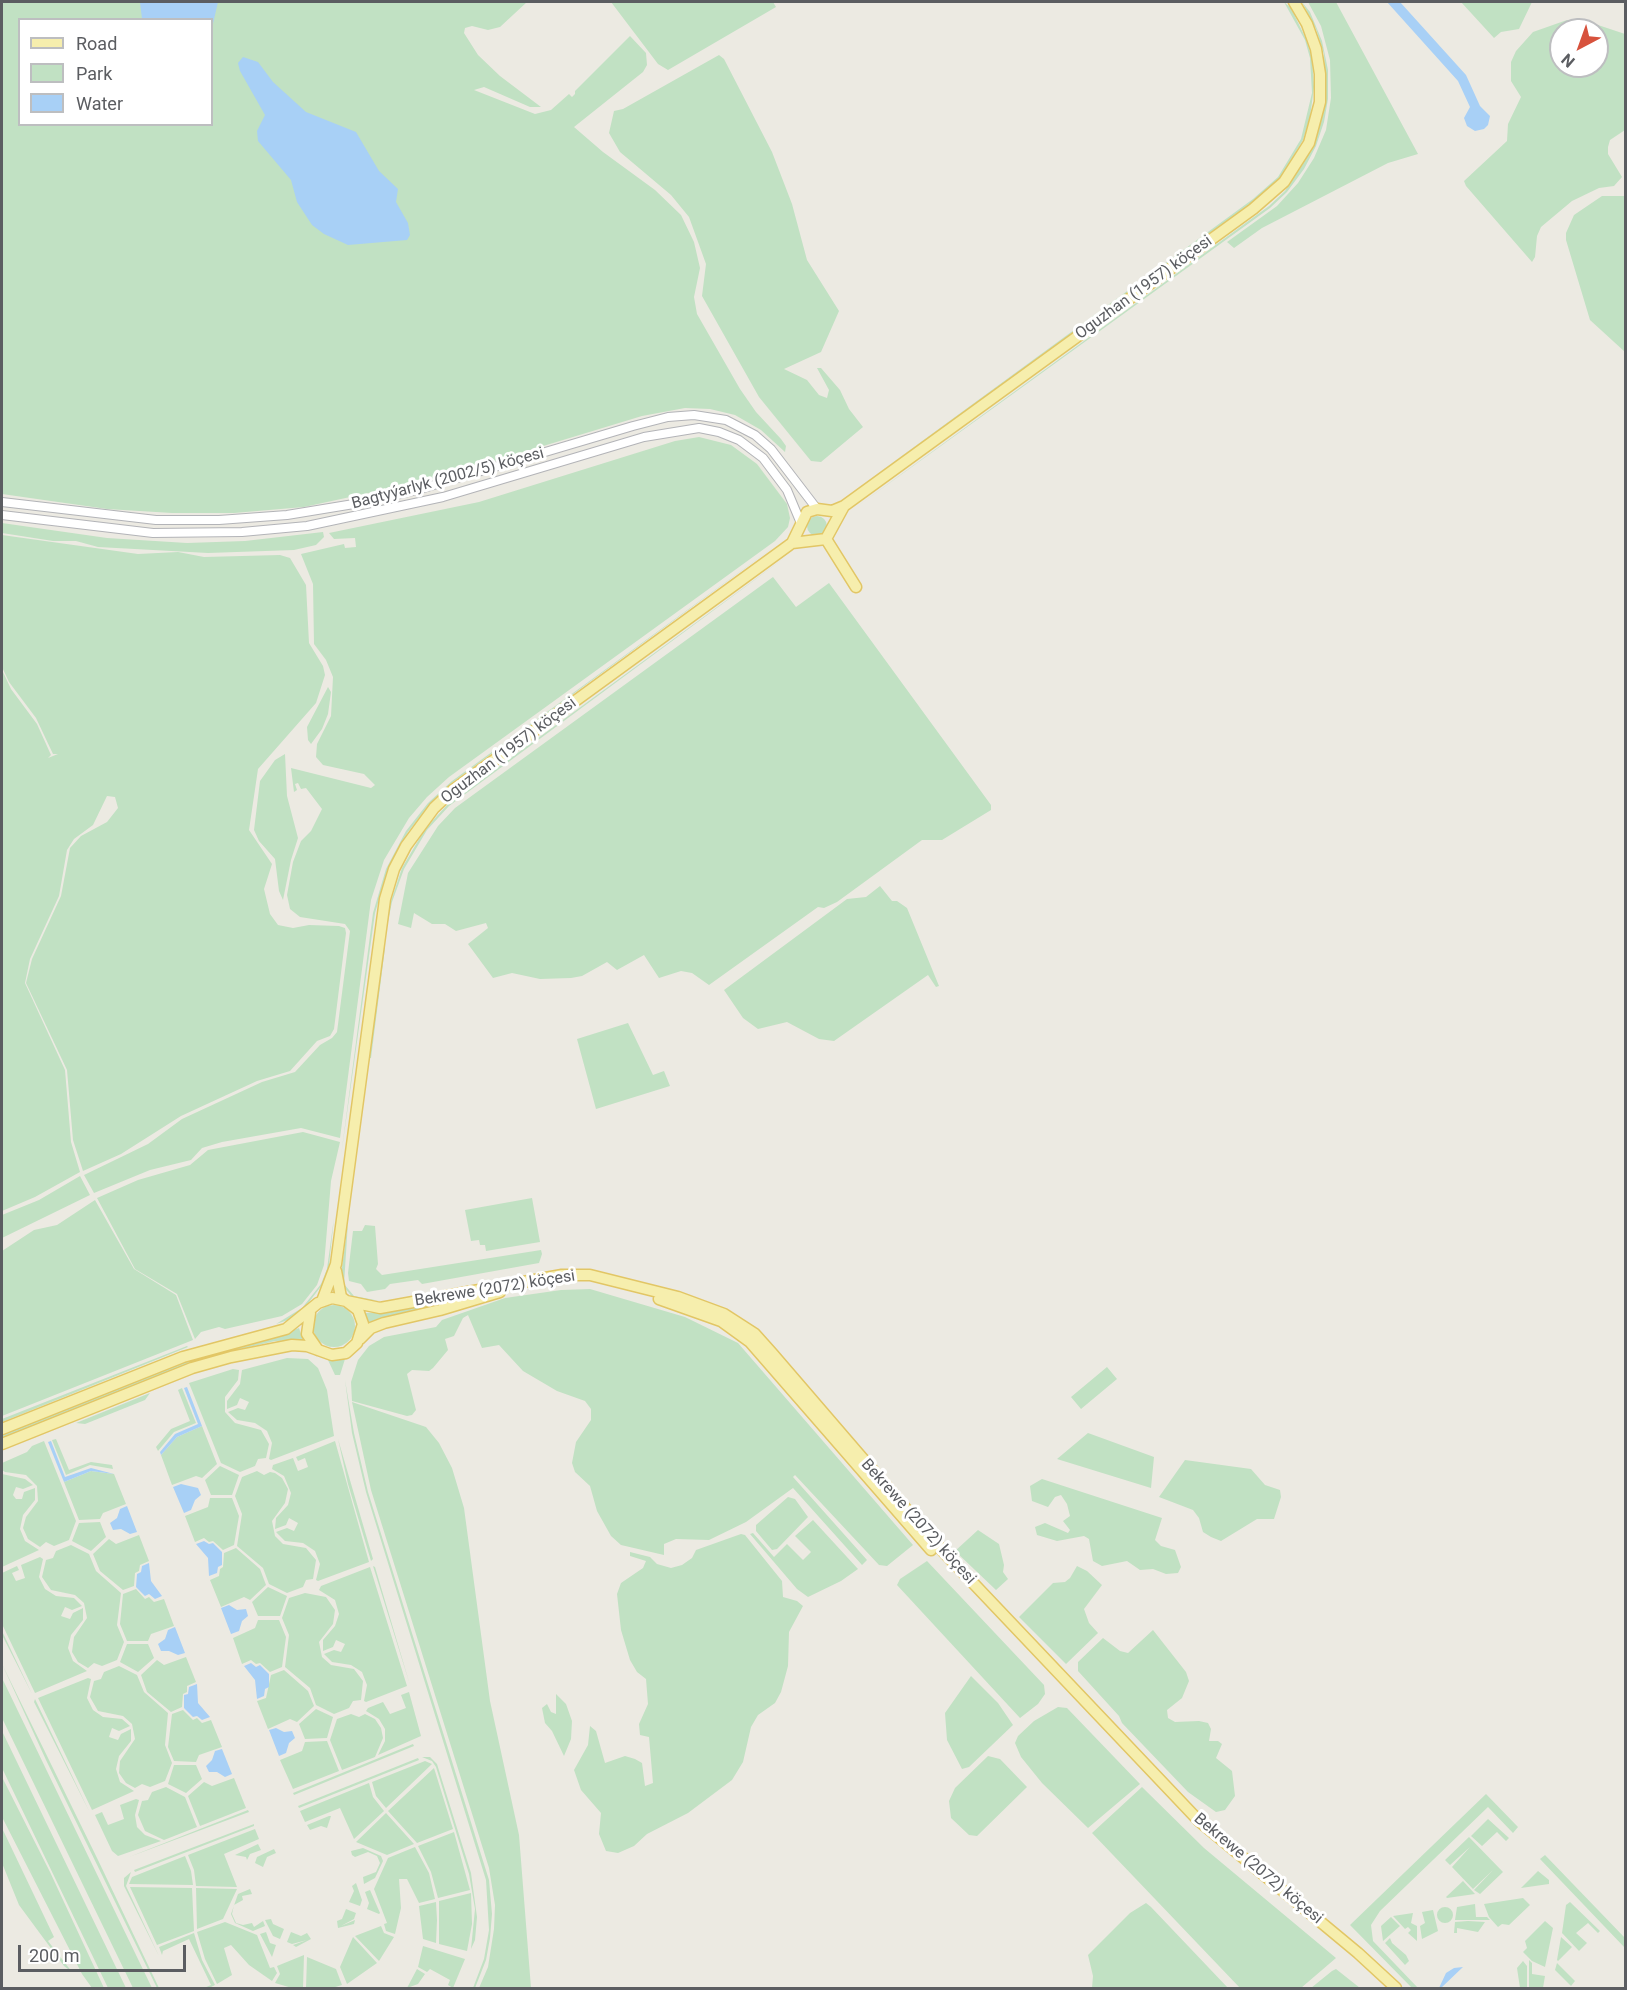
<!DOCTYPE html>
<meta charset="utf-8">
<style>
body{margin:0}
#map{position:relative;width:1627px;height:1990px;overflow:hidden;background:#eceae2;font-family:Roboto,sans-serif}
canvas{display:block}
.frame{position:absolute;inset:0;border:3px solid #5b5d61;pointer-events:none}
.legend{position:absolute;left:18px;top:18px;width:195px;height:108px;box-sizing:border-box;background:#fff;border:2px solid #bdbec0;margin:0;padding:8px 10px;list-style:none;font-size:18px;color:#5b5d61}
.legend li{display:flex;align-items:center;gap:12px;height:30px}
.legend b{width:30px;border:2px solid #bdbec0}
.north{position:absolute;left:1549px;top:18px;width:60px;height:60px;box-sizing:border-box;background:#fff;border:2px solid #bdbec0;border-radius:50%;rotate:221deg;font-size:16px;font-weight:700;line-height:24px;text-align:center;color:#5b5d61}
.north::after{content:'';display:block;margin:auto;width:21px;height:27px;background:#d7523d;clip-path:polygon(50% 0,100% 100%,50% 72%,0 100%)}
.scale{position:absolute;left:18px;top:1945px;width:168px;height:27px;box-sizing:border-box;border:3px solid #5b5d61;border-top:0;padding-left:8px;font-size:18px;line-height:21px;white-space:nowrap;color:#5b5d61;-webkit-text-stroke:4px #fff;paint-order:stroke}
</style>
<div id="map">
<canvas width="1627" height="1990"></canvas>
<div class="frame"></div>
<ul class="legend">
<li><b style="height:8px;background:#f6eead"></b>Road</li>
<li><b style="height:16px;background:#c1e1c3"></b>Park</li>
<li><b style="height:16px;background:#a8d0f6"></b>Water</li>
</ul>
<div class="north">N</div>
<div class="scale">200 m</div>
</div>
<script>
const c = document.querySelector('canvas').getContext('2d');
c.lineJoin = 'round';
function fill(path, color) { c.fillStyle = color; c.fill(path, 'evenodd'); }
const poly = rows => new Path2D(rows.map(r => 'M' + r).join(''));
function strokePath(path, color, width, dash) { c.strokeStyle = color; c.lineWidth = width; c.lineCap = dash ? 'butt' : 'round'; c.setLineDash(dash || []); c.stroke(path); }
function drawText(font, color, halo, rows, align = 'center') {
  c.font = font + ' Roboto,sans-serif'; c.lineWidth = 6; c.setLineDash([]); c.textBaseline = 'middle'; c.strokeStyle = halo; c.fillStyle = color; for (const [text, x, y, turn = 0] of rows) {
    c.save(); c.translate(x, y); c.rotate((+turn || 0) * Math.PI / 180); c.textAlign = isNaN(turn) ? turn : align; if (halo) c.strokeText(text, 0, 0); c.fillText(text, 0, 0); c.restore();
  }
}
const green = poly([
 [2,2,527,2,500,27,488,30,472,26,465,28,464,33,478,55,500,76,541,107,530,107,484,87,474,90,535,114,551,110,569,94,572,97,575,94,575,91,630,36,646,53,647,65,643,72,574,127,603,152,655,190,681,215,694,242,700,268,694,297,697,314,740,389,756,412,781,439,786,446,785,452,761,430,735,415,710,409,685,408,642,416,438,478,304,507,234,513,172,513,107,509,2,494],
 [20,20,212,20,212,124,20,124],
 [611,2,773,2,776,7,668,70,658,64],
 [1284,2,1291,8,1306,39,1312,58,1314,87,1310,117,1303,140,1280,178,1254,201,847,496,1253,199,1278,177,1301,139,1312,93,1310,58,1305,40],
 [1302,2,1310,12,1322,41,1328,70,1328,99,1324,122,1316,146,1304,169,1287,192,1270,208,855,508,1269,206,1285,191,1314,146,1326,99,1324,54,1316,29],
 [1308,2,1336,2,1418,154,1388,163,1262,228,1234,248,1227,242,1277,206,1298,183,1314,158,1326,130,1331,98,1330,60,1321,26],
 [1461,2,1532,2,1519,29,1501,32,1494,38],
 [1567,20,1598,25,1625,34,1625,130,1610,140,1608,147,1608,154,1622,177,1614,186,1599,188,1572,201,1541,227,1537,236,1535,257,1532,262,1466,186,1464,181,1507,141,1508,124,1521,97,1511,81,1511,62,1516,51,1533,32],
 [1561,30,1597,30,1597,66,1561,66],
 [719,55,724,59,772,152,792,204,807,260,839,311,821,352,784,369,807,380,819,395,827,398,829,390,817,368,821,368,840,390,849,409,863,427,821,462,811,461,759,397,702,296,706,264,689,217,671,195,620,152,609,133,614,111,623,109],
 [1602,196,1625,196,1625,352,1590,320,1566,240,1566,233,1574,215],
 [699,437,731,445,757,464,787,504,790,518,788,527,775,541,449,777,427,797,409,818,384,860,371,900,340,1138,301,1128,222,1142,202,1148,191,1160,150,1170,94,1193,84,1175,148,1144,182,1119,262,1082,295,1072,320,1045,332,1038,337,1032,350,931,345,924,300,917,290,909,287,895,293,862,301,841,311,831,322,809,306,788,301,789,298,783,295,784,297,790,294,792,291,768,371,788,375,785,364,774,323,765,316,757,317,744,331,716,333,677,326,660,314,644,313,584,301,554,344,544,345,548,356,547,355,538,334,539,329,533,479,502,675,441],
 '807 526a10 10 0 1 1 20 0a10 10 0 1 1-20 0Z',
 [2,523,107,538,187,543,245,541,323,532,324,537,316,545,294,550,208,553,98,547,76,541,53,541,2,533],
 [2,535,138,554,178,552,204,557,280,555,290,558,306,585,309,643,323,666,325,675,316,703,258,769,249,830,272,864,264,889,270,914,278,925,293,928,309,925,339,926,345,928,346,933,334,1029,330,1036,317,1041,290,1071,257,1081,181,1116,121,1154,83,1171,73,1140,67,1070,26,983,32,959,61,896,70,848,81,836,107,822,118,808,115,797,107,796,93,825,74,839,67,850,59,896,30,959,25,983,65,1070,71,1142,80,1172,35,1197,2,1211,2,670,11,689,37,724,51,755,48,758,58,754,53,754,36,718,9,682,2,667],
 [778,544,453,782,430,804,408,832,388,869,375,913,341,1156,373,913,386,869,406,831,428,803,452,781],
 [787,556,449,806,427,830,404,869,392,902,384,941,391,901,402,868,425,829,448,804],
 [773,577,796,607,829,583,991,805,991,810,942,840,922,840,837,902,824,908,818,907,709,985,692,973,681,971,659,978,644,955,617,970,607,962,582,976,571,978,540,979,512,973,493,978,468,944,488,928,486,923,456,931,445,924,432,924,414,913,411,928,398,924,408,873,438,826,455,808],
 [328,687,331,692,328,714,322,729,311,744,308,740,307,727],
 [285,754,287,796,298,838,291,860,283,900,279,891,275,859,259,841,254,830,260,781,275,760],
 [880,886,892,901,897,901,907,908,939,986,936,987,928,975,834,1041,819,1039,787,1022,758,1029,743,1018,724,990,847,899,866,897],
 [383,948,385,948,371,1058,369,1058],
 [628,1023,653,1075,664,1071,670,1086,596,1109,577,1039],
 [303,1132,340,1142,331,1181,324,1265,317,1285,302,1304,282,1316,225,1329,219,1327,201,1332,195,1339,177,1294,135,1269,97,1198,138,1180,190,1165,208,1150],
 [80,1176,90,1195,2,1238,2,1215,39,1200],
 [532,1198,540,1242,486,1251,485,1245,480,1245,479,1240,471,1241,465,1210],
 [95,1200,134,1269,176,1295,193,1340,2,1416,2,1251,34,1230,57,1225],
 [334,1218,329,1265,322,1285,303,1310,288,1320,276,1324,302,1308,321,1284,327,1269],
 [348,1222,344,1284,354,1296,380,1301,353,1298,344,1287,341,1275],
 [365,1225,375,1226,378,1264,376,1269,382,1275,541,1250,542,1254,539,1263,422,1284,418,1280,390,1284,385,1289,367,1292,361,1284,349,1281,348,1273,353,1231,362,1231],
 [590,1289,685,1317,738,1343,913,1545,887,1566,879,1565,795,1475,793,1477,867,1560,862,1565,793,1488,746,1522,709,1540,676,1539,664,1544,664,1555,621,1545,611,1536,597,1511,590,1486,575,1472,572,1463,576,1442,591,1420,591,1409,585,1401,557,1391,523,1371,499,1345,482,1348,468,1315,463,1318,454,1336,445,1339,448,1350,433,1368,429,1371,412,1370,407,1374,416,1410,412,1415,407,1416,352,1401,351,1382,358,1360,369,1346,384,1337,436,1327,442,1320,505,1298,561,1290],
 [444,1299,445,1302,383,1318,369,1325,365,1313,392,1312],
 '313 1326a21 21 0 1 1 42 0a21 21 0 1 1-42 0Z',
 [299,1328,303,1340,275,1341,211,1356,2,1438,2,1435,190,1360,274,1338],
 [187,1346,188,1347,2,1422,2,1419],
 [287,1358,308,1359,318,1368,327,1390,334,1436,271,1460,269,1459,272,1443,267,1431,255,1423,237,1420,228,1412,238,1408,245,1410,249,1402,240,1398,237,1405,227,1409,227,1401,240,1384,242,1370],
 [345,1359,340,1375,335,1375,328,1360],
 [1107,1367,1117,1379,1081,1409,1071,1397],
 [233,1369,239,1370,238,1380,225,1397,225,1412,235,1423,261,1430,269,1444,266,1458,258,1459,255,1466,240,1472,221,1463,189,1383],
 [345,1380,354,1433,368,1492,489,1880,492,1914,490,1938,486,1960,475,1988,473,1988,484,1959,489,1930,486,1880,366,1492,352,1433],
 [182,1388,196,1423,174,1432,158,1451,156,1447,171,1429,190,1421,178,1390],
 [150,1393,145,1400,85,1424,76,1423],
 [352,1402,426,1427,439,1443,452,1468,464,1508,490,1701,519,1835,531,1988,479,1988,488,1967,494,1929,495,1905,489,1868,371,1490],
 [202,1426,217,1464,202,1478,196,1476,172,1485,161,1455,177,1437],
 [1088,1433,1154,1457,1151,1488,1057,1459],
 [56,1439,69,1470,91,1462,112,1465,113,1469,90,1465,66,1475,52,1440],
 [338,1439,373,1559,371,1561,348,1484],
 [44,1441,76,1521,69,1540,54,1546,46,1542,40,1547,28,1539,23,1528,26,1517,38,1501,37,1486,26,1475,5,1472,2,1470,2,1463,27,1452,32,1446],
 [335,1441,369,1562,318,1581,316,1580,320,1564,315,1551,303,1543,285,1541,276,1532,287,1528,294,1531,298,1523,289,1518,286,1525,275,1529,276,1518,288,1505,291,1493,284,1476,272,1469,273,1465,293,1458,298,1471,308,1467,305,1458,298,1461,296,1457],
 [1185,1460,1251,1469,1265,1485,1280,1490,1281,1497,1274,1519,1257,1519,1221,1541,1211,1537,1203,1532,1199,1518,1193,1510,1159,1497],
 [220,1466,239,1475,232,1495,211,1495,205,1480],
 [91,1471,114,1474,126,1504,103,1513,100,1519,79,1520,64,1482],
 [257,1471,264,1475,270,1472,275,1473,282,1478,288,1489,285,1503,272,1521,275,1536,283,1544,306,1548,316,1560,313,1579,306,1580,303,1587,287,1593,269,1584,263,1568,237,1546,242,1514,235,1496,242,1477],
 [2,1474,25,1479,33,1485,23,1489,16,1487,13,1495,16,1499,22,1499,24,1492,35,1488,35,1500,23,1515,20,1529,25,1541,39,1550,2,1567],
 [1042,1479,1162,1518,1155,1540,1161,1546,1175,1550,1181,1567,1178,1573,1166,1574,1153,1569,1140,1570,1127,1561,1102,1566,1093,1561,1089,1539,1084,1536,1057,1541,1037,1535,1035,1527,1045,1523,1068,1533,1070,1530,1063,1521,1070,1516,1067,1504,1061,1495,1055,1497,1048,1507,1032,1501,1030,1486],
 [788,1497,795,1499,808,1517,777,1549,772,1550,756,1531,756,1525],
 [210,1498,232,1498,239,1516,234,1545,223,1550,213,1541,209,1542,204,1538,195,1542,185,1516,208,1507],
 [813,1520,858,1569,841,1581,808,1597,797,1589,750,1534,753,1533,774,1557,787,1544,803,1560,811,1552,795,1536],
 [100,1522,106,1537,91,1551,72,1541,79,1523],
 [978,1530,999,1544,1004,1565,1003,1572,1008,1579,996,1590,955,1551],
 [741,1534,745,1535,782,1581,783,1597,797,1601,803,1606,789,1632,788,1666,781,1692,775,1703,758,1715,751,1727,743,1762,732,1780,688,1813,647,1834,634,1846,618,1853,606,1851,599,1834,601,1813,581,1790,574,1770,588,1745,590,1726,596,1731,605,1763,625,1756,635,1759,642,1763,645,1786,653,1783,649,1737,640,1735,639,1724,648,1704,646,1679,637,1672,630,1660,621,1630,617,1594,621,1583,643,1568,646,1561,630,1556,630,1552,650,1557,657,1564,671,1568,682,1565,692,1558,696,1550],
 [139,1535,149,1561,140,1565,139,1571,135,1573,134,1586,123,1590,100,1571,93,1554,109,1539,116,1544],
 [71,1545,89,1554,96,1571,121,1593,117,1625,124,1642,117,1660,102,1666,94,1663,88,1668,78,1662,72,1652,74,1637,87,1618,84,1603,75,1595,51,1590,42,1577,46,1560,53,1558,56,1551],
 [236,1548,260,1569,266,1585,250,1600,244,1597,221,1607,210,1580,219,1576,220,1569,223,1567,224,1553],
 [40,1557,43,1559,39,1577,45,1589,56,1596,74,1598,82,1606,72,1610,65,1607,61,1616,70,1619,73,1613,83,1608,83,1620,71,1635,68,1648,73,1661,87,1671,35,1693,2,1624,2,1573,17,1566,19,1570,12,1573,16,1581,25,1578,21,1565],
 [927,1561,1044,1685,1045,1694,1038,1704,1020,1718,897,1585,900,1579],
 [373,1566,375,1567,410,1685],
 [1077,1566,1087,1571,1102,1585,1084,1609,1089,1623,1098,1633,1066,1664,1019,1617,1053,1583,1065,1582,1070,1578],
 [370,1567,407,1686,366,1702,364,1701,367,1685,362,1672,351,1665,332,1662,324,1654,334,1650,341,1652,345,1644,336,1640,333,1647,323,1651,323,1640,335,1626,339,1614,335,1600,319,1590,321,1586],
 [268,1587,287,1596,280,1616,258,1616,252,1602],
 [136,1589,145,1599,149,1597,154,1602,164,1599,174,1626,151,1634,148,1641,127,1641,120,1624,123,1594],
 [305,1593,326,1597,335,1610,333,1624,319,1642,322,1657,331,1665,354,1669,363,1681,361,1700,353,1701,349,1708,334,1714,316,1705,310,1688,285,1667,289,1635,282,1618,289,1598],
 [258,1620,279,1620,286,1637,282,1667,270,1672,260,1663,256,1664,251,1660,242,1664,233,1638,255,1628],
 [1153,1630,1186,1672,1189,1681,1182,1698,1167,1710,1168,1718,1175,1722,1199,1721,1208,1723,1211,1729,1209,1741,1218,1741,1222,1744,1216,1758,1232,1771,1235,1796,1225,1810,1216,1812,1188,1792,1122,1723,1119,1716,1078,1671,1078,1662,1103,1638,1120,1651,1128,1653],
 [2,1631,32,1694,2,1635],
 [127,1644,148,1644,154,1658,138,1672,120,1662],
 [186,1657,196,1682,187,1686,187,1692,183,1694,182,1707,171,1712,147,1692,141,1675,157,1660,164,1665],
 [2,1664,98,1860,159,1988,157,1988,46,1760],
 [119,1666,137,1675,144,1692,168,1713,165,1745,172,1763,165,1781,150,1787,142,1784,135,1788,126,1783,119,1773,120,1761,135,1739,132,1724,123,1716,98,1711,90,1697,94,1681,101,1679,104,1672],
 [284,1670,308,1691,314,1706,297,1722,290,1719,268,1729,257,1701,266,1698,271,1675],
 [971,1676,998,1703,1013,1725,969,1767,962,1769,947,1740,945,1713],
 [2,1678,60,1798,152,1988,133,1988,2,1718],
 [88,1678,91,1679,87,1698,93,1710,103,1717,122,1719,130,1726,119,1731,112,1728,109,1737,118,1740,121,1734,131,1729,131,1741,119,1756,116,1769,120,1782,134,1791,92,1810,38,1698],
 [409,1692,421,1736,378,1755,385,1741,385,1729,379,1719,366,1711,368,1708,383,1702,390,1714,406,1708,401,1695],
 [556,1694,566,1704,572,1721,571,1739,564,1756,552,1731,545,1723,542,1708,547,1704,551,1712,556,1714],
 [35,1699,89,1811,34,1702],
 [1058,1707,1067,1708,1140,1784,1088,1828,1042,1783,1021,1757,1015,1743,1018,1736,1034,1721],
 [316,1709,333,1717,327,1738,305,1739,299,1724],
 [183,1710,193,1720,197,1718,202,1723,211,1720,222,1747,199,1755,196,1762,174,1761,168,1747,172,1714],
 [351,1714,359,1717,365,1714,375,1719,381,1728,383,1738,375,1757,342,1770,330,1740,337,1719],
 [2,1731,126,1988,108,1988,2,1768],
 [327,1741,339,1771,293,1789,280,1760,302,1751,305,1742],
 [413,1744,414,1746,294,1795,293,1793],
 [988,1756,1000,1759,1027,1787,977,1836,969,1835,951,1818,949,1801,955,1788],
 [422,1757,430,1757,437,1764,471,1873,477,1917,475,1940,471,1949,475,1909,469,1874,436,1767,432,1761],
 [418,1758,419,1760,299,1808,298,1806],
 [425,1761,432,1764,386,1808,376,1796,372,1782],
 [174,1765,196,1765,202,1779,186,1793,168,1784],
 [434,1768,453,1829,417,1843,388,1811],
 [2,1777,50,1872,104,1988,92,1988,82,1974,2,1817],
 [234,1778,246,1808,200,1826,188,1796,204,1782,212,1786],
 [369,1783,373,1797,384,1811,354,1839,340,1808,305,1822,300,1811],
 [166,1787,185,1797,197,1827,164,1840,145,1831,138,1815,142,1801,148,1800,152,1792],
 [1142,1787,1204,1848,1336,1958,1301,1988,1240,1988,1092,1833],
 [1486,1794,1518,1827,1513,1833,1488,1807,1380,1911,1371,1925,1373,1941,1418,1988,1412,1988,1350,1925],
 [136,1799,139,1800,135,1815,137,1827,145,1835,161,1841,118,1856,112,1851,95,1815,102,1812,108,1825,124,1819,120,1805],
 [248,1810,249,1812,129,1857],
 [386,1813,414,1844,387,1855,356,1842],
 [329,1816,331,1816,327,1828,321,1826,310,1830,307,1825],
 [1488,1819,1509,1838,1506,1841,1497,1832,1482,1846,1471,1836],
 [254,1824,254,1826,135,1872,134,1870],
 [2,1828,54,1937,48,1941,72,1972,64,1966,19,1905,2,1863],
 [255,1829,259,1839,224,1854,237,1887,196,1886,194,1870,188,1855],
 [454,1832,470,1890,438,1898,431,1872,418,1846],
 [1469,1837,1503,1872,1480,1894,1474,1890,1493,1870,1473,1889,1452,1867,1470,1847,1450,1865,1445,1860],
 [258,1844,261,1850,250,1854,247,1860,246,1857,235,1855],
 [415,1847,429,1873,435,1899,419,1903,407,1879,399,1879,401,1908,395,1934,386,1931,384,1924,387,1923,374,1889,388,1858],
 [363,1848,381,1856,383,1861,375,1878,364,1884,363,1877,376,1872,380,1863,377,1856,368,1852,355,1857,352,1855,351,1851],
 [274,1849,276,1853,267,1857,263,1867,255,1863,257,1857],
 [1545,1855,1625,1938,1625,1948,1540,1859],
 [185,1856,191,1871,193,1885,129,1884,132,1877],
 [1538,1871,1549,1880,1549,1884,1521,1888],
 [131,1872,126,1886,159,1956,124,1886,124,1878],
 [1463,1881,1475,1894,1447,1898,1446,1897],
 [356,1883,362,1900,360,1906,349,1902,354,1891,352,1886],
 [130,1887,192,1888,194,1931,157,1945],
 [196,1888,237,1889,223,1919,197,1929],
 [250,1889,252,1894,242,1896,243,1900,234,1905,232,1914,236,1923,243,1925,252,1923,254,1927,263,1921,265,1926,253,1931,235,1923,231,1914,238,1894],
 [370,1890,380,1913,379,1914,367,1909,369,1903,365,1892],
 [471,1893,472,1924,467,1951,439,1944,439,1901],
 [1523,1898,1530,1905,1509,1925,1502,1924,1498,1927,1489,1917,1484,1904],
 [436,1902,437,1920,436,1943,423,1939,419,1906],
 [1570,1902,1600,1931,1598,1933,1588,1923,1576,1933,1587,1943,1579,1951,1562,1933,1566,1905],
 [1146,1903,1151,1907,1228,1988,1092,1988,1093,1976,1088,1955,1130,1913],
 [1475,1904,1476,1917,1487,1917,1490,1920,1455,1920,1457,1907],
 '1437 1915a8 8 0 1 1 16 0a8 8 0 1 1-16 0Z',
 [346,1909,356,1913,354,1919,341,1926,355,1920,354,1924,338,1928,337,1921,342,1919],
 [1433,1910,1438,1931,1422,1939,1420,1926,1425,1923,1422,1912],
 [1413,1913,1411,1923,1417,1926,1417,1941,1408,1933,1411,1930,1408,1927,1405,1929,1393,1916],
 [1391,1917,1400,1926,1383,1941,1381,1926],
 [271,1919,273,1924,284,1929,280,1939,273,1936,265,1920],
 [1468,1921,1485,1922,1478,1932,1457,1928,1457,1933,1454,1933,1455,1922],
 [1545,1921,1553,1928,1545,1967,1532,1961,1523,1952,1527,1948,1525,1941],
 [225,1922,257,1935,270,1968,274,1967,277,1973,272,1981,249,1965,231,1945,224,1948,232,1975,217,1984,205,1959,197,1932],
 [381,1926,384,1933,394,1937,379,1961,355,1936],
 [266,1932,270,1943,276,1945,272,1957,260,1934],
 [291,1932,301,1936,307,1933,311,1939,296,1947,293,1945,307,1940,292,1944,287,1942],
 [194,1933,202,1960,215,1985,209,1988,204,1988,211,1985,189,1939,163,1951,162,1955,159,1947],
 [353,1937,377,1963,347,1984,340,1967],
 [1561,1937,1572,1947,1558,1961,1557,1960],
 [1390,1938,1392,1943,1406,1955,1409,1961,1405,1965,1385,1943],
 [423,1946,465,1959,453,1988,448,1985,450,1980,430,1969,427,1972,418,1967],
 [304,1955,303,1988,292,1988,275,1983,280,1974,277,1966],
 [307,1957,336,1969,342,1985,332,1988,306,1988],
 [1529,1960,1532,1963,1532,1974,1545,1976,1543,1988,1529,1988],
 [1523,1961,1527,1966,1527,1988,1520,1988,1517,1968],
 [1557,1963,1575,1981,1571,1986,1555,1970],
 [417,1969,425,1974,418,1984,407,1988],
 [1336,1969,1360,1988,1311,1988,1332,1971]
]);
const water = poly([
 [140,2,218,2,212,28,212,20,142,19],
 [1387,2,1400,2,1466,75,1480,106,1490,116,1488,125,1484,129,1475,131,1467,126,1464,118,1470,107,1458,81],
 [243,57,258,62,273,82,306,112,356,132,379,171,398,189,396,202,408,223,410,235,407,240,348,245,324,234,312,225,297,202,291,180,258,141,257,131,265,115,240,71,238,63],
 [187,1387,202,1426,177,1437,161,1455,160,1452,175,1434,198,1424,184,1388],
 [51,1441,65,1477,91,1468,114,1474,91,1471,64,1482,48,1442],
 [181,1484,198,1488,201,1495,195,1500,191,1510,184,1513,173,1487],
 [127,1506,137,1532,130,1534,121,1529,113,1530,110,1523,117,1518,120,1509],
 [204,1541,209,1544,213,1543,222,1552,222,1565,218,1567,217,1573,209,1576,208,1558,196,1544],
 [149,1563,151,1581,162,1596,155,1599,149,1594,145,1596,136,1587,137,1574,141,1572,142,1566],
 [229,1605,237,1610,246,1609,248,1616,242,1621,239,1631,231,1634,221,1608],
 [175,1627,185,1653,178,1655,169,1651,161,1651,158,1644,165,1639,168,1630],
 [251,1663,256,1667,260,1665,269,1674,269,1687,265,1689,264,1696,257,1699,255,1680,244,1666],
 [197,1684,198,1703,210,1717,202,1720,197,1716,193,1717,184,1708,184,1695,188,1694,189,1687],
 [276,1728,284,1732,292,1731,295,1738,289,1743,286,1753,279,1756,269,1730],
 [222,1749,232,1774,225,1777,217,1772,209,1772,206,1766,212,1760,215,1751],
 [1463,1967,1441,1988,1439,1988,1446,1973,1454,1968]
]);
const minor = poly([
 [2,502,156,520,219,520,287,515,372,501,417,490,633,426,668,417,694,415,726,420,755,435,771,449,817,509],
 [2,515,153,533,242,532,307,526,443,497,644,437,699,428,719,432,739,440,763,458,787,490,800,521]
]);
const major = poly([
 [844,506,1253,209,1284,182,1309,143,1320,102,1320,74,1316,49,1307,24,1294,2],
 [826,539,856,587],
 [659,1299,721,1321,750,1342,931,1550],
 [322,1301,336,1264,385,899,394,869,406,846,434,808,453,790,792,543,807,512,817,509,832,511,844,506,826,539,792,543],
 [310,1313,307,1334,318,1350],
 [360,1339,371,1328,384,1323,440,1310,500,1292],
 [2,1429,183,1357,286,1329,318,1303,332,1298,380,1308,562,1275,590,1275,678,1297,724,1314,755,1334,772,1353,938,1546,1199,1821,1358,1953,1396,1988],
 [2,1444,192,1368,231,1357,292,1345,307,1346,332,1355,346,1353,357,1343,363,1324,358,1310,341,1297,336,1271]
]);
const streetNames = [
 ["Oguzhan (1957) köçesi",1144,288,-36],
 ["Bagtyýarlyk (2002/5) köçesi",448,479,-15],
 ["Oguzhan (1957) köçesi",509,751,-37],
 ["Bekrewe (2072) köçesi",495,1289,-9],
 ["Bekrewe (2072) köçesi",918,1522,48],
 ["Bekrewe (2072) köçesi",1258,1869,40]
];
fill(green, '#c1e1c3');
fill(water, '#a8d0f6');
strokePath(minor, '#b3b4b8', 10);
strokePath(major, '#e2c665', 13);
strokePath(minor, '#fff', 8);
strokePath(major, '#f6eead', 10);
drawText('16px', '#5b5d61', '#fff', streetNames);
</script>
